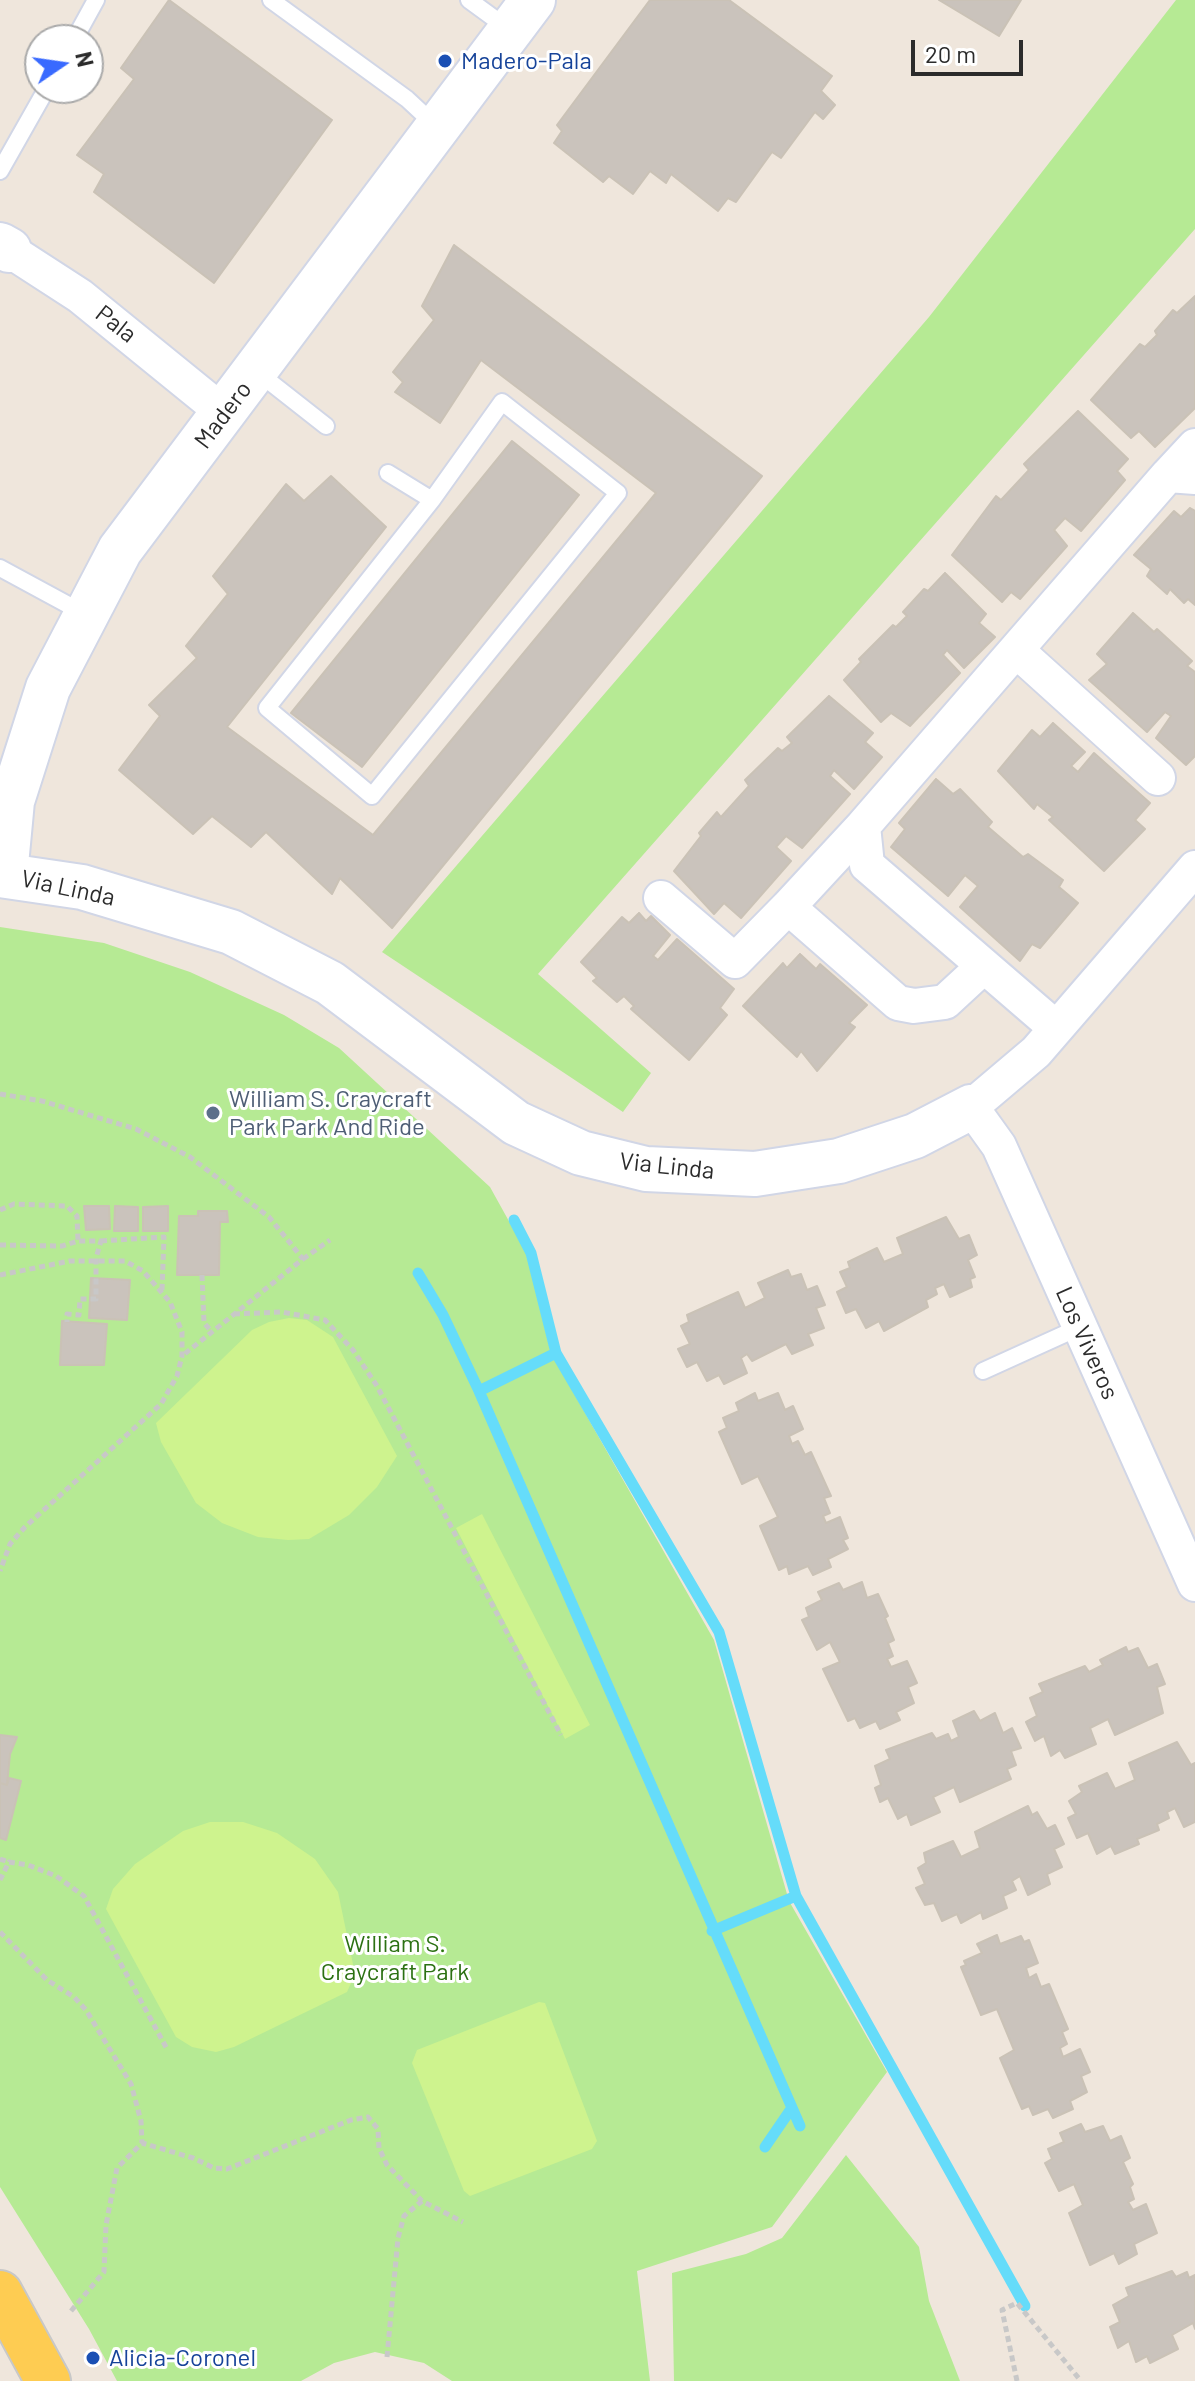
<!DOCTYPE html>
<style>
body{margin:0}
#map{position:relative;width:1195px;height:2381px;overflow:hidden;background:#efe6dc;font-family:Barlow,sans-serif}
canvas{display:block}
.north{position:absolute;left:24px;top:24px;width:80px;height:80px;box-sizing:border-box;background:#fff;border:2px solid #aaa;border-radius:50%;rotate:77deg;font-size:22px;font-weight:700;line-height:32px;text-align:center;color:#2b2b2b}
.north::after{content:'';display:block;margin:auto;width:28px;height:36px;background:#396aff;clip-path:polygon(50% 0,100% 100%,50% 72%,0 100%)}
.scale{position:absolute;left:911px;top:40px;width:112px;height:36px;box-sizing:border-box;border:4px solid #2b2b2b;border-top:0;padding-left:10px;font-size:24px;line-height:28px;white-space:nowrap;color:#2b2b2b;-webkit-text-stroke:6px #fff;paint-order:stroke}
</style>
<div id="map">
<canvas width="1195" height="2381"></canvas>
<div class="north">N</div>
<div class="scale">20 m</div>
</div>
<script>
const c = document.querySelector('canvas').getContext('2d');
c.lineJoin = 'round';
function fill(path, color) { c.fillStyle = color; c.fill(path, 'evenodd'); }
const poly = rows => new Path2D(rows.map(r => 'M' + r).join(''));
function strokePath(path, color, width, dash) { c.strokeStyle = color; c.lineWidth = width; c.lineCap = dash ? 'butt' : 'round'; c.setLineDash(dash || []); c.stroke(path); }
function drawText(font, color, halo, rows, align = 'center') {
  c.font = font + ' Barlow,sans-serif'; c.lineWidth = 6; c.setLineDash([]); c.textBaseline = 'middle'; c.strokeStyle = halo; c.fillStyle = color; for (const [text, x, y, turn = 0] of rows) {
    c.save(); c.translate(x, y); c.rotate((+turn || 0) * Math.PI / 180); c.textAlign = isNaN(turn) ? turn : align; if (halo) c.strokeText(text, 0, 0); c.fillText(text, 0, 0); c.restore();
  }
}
const green = poly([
 [1176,0,1195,0,1195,229,538,974,651,1073,623,1112,382,952,929,317],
 [0,927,104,943,190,972,284,1015,339,1048,490,1187,526,1252,551,1353,714,1640,789,1901,887,2072,772,2227,637,2271,650,2381,452,2381,424,2363,375,2352,334,2363,301,2381,117,2381,89,2329,0,2187],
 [846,2155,919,2247,929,2301,960,2381,674,2381,672,2273,746,2254,782,2238]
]);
const pitch = poly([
 [289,1318,307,1320,333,1337,397,1456,377,1487,349,1515,309,1539,288,1540,258,1537,222,1523,196,1503,161,1442,156,1423,252,1330,269,1322],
 [482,1514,590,1725,565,1739,456,1528],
 [210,1822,243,1822,277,1833,315,1859,338,1892,355,1974,347,1992,234,2047,216,2052,192,2047,176,2037,106,1909,113,1889,135,1864,183,1831],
 [539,2002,545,2003,597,2141,592,2149,470,2196,464,2191,412,2063,417,2050]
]);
const stream = poly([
 [514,1220,531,1253,556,1353],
 [418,1273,443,1315,479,1391,800,2126],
 [479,1391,556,1353,719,1632,796,1896],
 [712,1931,796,1896,1025,2306],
 [765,2147,791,2109]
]);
const building = poly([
 [169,0,332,120,214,283,94,192,104,174,77,155,134,79,121,68,169,0],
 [650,0,729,0,832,76,821,91,835,105,823,119,815,112,781,158,772,152,736,202,728,198,718,211,671,174,666,183,650,171,633,194,609,176,603,182,554,143,562,131,557,125,650,0],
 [939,0,1021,0,999,36,939,0],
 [454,245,762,476,392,928,340,878,332,894,266,832,251,847,212,816,193,834,119,770,160,716,149,705,197,658,186,646,228,594,213,576,286,484,304,501,331,476,386,527,227,727,373,835,656,493,481,360,440,423,395,392,403,382,393,372,434,320,422,306,454,245],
 [1195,296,1195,408,1155,447,1139,431,1131,438,1091,400,1140,344,1145,347,1157,335,1155,331,1173,310,1177,313,1195,296],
 [1078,411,1128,459,1117,471,1125,480,1081,531,1065,518,1054,530,1067,546,1020,599,1011,592,1002,602,952,555,996,496,1001,500,1029,470,1024,464,1078,411],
 [512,441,579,495,362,767,291,713,512,441],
 [1190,508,1195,511,1195,605,1188,599,1184,603,1170,589,1167,594,1147,576,1151,569,1134,555,1174,511,1181,517,1190,508],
 [945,573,986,614,979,623,995,637,964,668,947,650,943,655,960,673,910,726,891,713,881,722,844,680,861,662,859,659,893,625,896,627,907,616,903,612,924,589,928,591,945,573],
 [1133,613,1154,632,1157,629,1192,661,1187,666,1195,672,1195,756,1186,765,1156,738,1171,716,1165,712,1147,732,1089,680,1107,664,1097,654,1133,613],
 [829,696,873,733,865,742,882,757,854,789,834,770,830,776,850,794,802,848,786,836,776,847,791,861,741,918,724,903,714,914,674,871,701,836,699,833,717,812,721,817,749,786,745,780,778,748,782,751,792,743,787,737,829,696],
 [1053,723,1085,752,1071,766,1078,772,1094,753,1150,803,1135,820,1145,829,1104,871,1049,820,1053,817,1037,804,1034,809,998,771,1032,730,1040,737,1053,723],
 [936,779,953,794,960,789,992,822,988,827,1023,857,1028,854,1063,880,1059,887,1078,903,1040,948,1032,944,1020,961,960,907,978,886,965,875,948,896,891,847,905,829,899,823,936,779],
 [639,913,646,921,651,916,670,935,653,956,658,960,677,939,734,989,720,1008,727,1015,689,1060,631,1009,634,1006,624,996,617,1002,593,981,597,978,581,962,622,917,629,923,639,913],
 [800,954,816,969,820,964,867,1005,849,1023,855,1027,817,1071,801,1051,797,1057,743,1006,783,963,787,968,800,954],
 [84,1206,109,1206,110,1229,86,1230,84,1206],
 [115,1206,138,1207,138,1231,114,1231,115,1206],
 [168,1206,168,1231,143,1231,143,1207,168,1206],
 [198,1211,227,1211,228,1222,220,1222,219,1275,177,1275,179,1216,198,1216,198,1211],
 [946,1217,959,1239,969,1235,977,1255,968,1260,975,1277,970,1279,972,1287,950,1297,944,1284,935,1288,937,1294,926,1300,928,1307,884,1331,879,1321,866,1328,856,1309,846,1313,837,1292,847,1287,840,1272,850,1268,848,1262,877,1248,884,1262,903,1254,897,1238,946,1217],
 [788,1270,791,1277,801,1274,807,1290,817,1286,825,1305,816,1308,824,1328,808,1334,813,1345,792,1354,786,1344,752,1361,747,1354,741,1358,747,1373,724,1384,719,1375,707,1381,697,1362,687,1367,678,1349,690,1344,681,1326,689,1322,687,1315,738,1292,745,1308,765,1298,758,1283,788,1270],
 [91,1278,130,1280,127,1320,89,1318,91,1278],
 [62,1321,107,1324,104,1365,60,1365,62,1321],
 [755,1393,758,1401,778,1393,785,1410,793,1406,803,1429,789,1436,792,1444,798,1441,805,1455,811,1452,831,1496,824,1498,830,1513,823,1516,826,1523,840,1517,848,1538,843,1540,848,1549,828,1559,831,1567,813,1575,808,1566,789,1574,787,1566,779,1570,760,1526,778,1517,758,1476,742,1484,719,1432,727,1428,723,1418,739,1411,736,1403,755,1393],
 [862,1582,867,1598,878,1594,888,1616,885,1618,894,1640,888,1643,893,1656,887,1659,891,1667,907,1661,917,1683,908,1687,914,1703,896,1712,900,1720,880,1729,876,1721,860,1728,855,1718,848,1721,823,1669,840,1662,830,1642,817,1650,802,1620,809,1617,806,1608,822,1600,818,1592,839,1583,843,1590,862,1582],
 [1126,1647,1128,1652,1138,1648,1148,1668,1157,1664,1165,1684,1157,1687,1163,1713,1115,1735,1108,1719,1090,1728,1096,1744,1065,1758,1060,1750,1051,1756,1044,1736,1035,1741,1026,1722,1037,1716,1030,1698,1043,1692,1039,1684,1085,1666,1089,1672,1103,1665,1100,1660,1126,1647],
 [974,1711,980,1721,995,1713,1003,1733,1012,1728,1021,1748,1011,1751,1016,1765,1007,1769,1011,1779,960,1802,954,1787,933,1797,940,1812,911,1825,907,1814,898,1819,888,1798,880,1802,875,1788,881,1785,875,1766,890,1759,886,1750,932,1733,936,1739,948,1734,951,1741,959,1737,953,1721,974,1711],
 [0,1735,17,1737,10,1754,7,1785,0,1783,0,1735],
 [1177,1742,1191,1765,1195,1763,1195,1822,1184,1827,1175,1808,1167,1812,1169,1818,1157,1824,1159,1830,1137,1839,1139,1844,1115,1854,1111,1846,1097,1854,1088,1833,1077,1838,1068,1818,1076,1814,1069,1801,1082,1792,1079,1786,1107,1773,1115,1789,1135,1780,1129,1763,1177,1742],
 [9,1778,21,1781,6,1840,0,1838,0,1783,7,1785,9,1778],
 [1028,1806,1032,1815,1037,1812,1047,1829,1055,1825,1064,1844,1054,1849,1062,1867,1047,1874,1050,1884,1028,1895,1020,1876,1012,1881,1016,1890,1003,1896,1007,1908,983,1919,981,1912,961,1923,957,1914,942,1921,934,1903,925,1905,916,1888,925,1884,918,1868,926,1863,924,1853,953,1841,961,1857,980,1848,975,1832,1028,1806],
 [997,1935,1000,1944,1021,1936,1024,1942,1029,1940,1038,1963,1026,1968,1029,1978,1036,1974,1041,1987,1049,1984,1068,2029,1062,2032,1067,2044,1060,2048,1063,2057,1080,2049,1090,2072,1081,2076,1087,2092,1070,2101,1073,2109,1053,2118,1048,2109,1033,2115,1029,2106,1022,2109,1000,2058,1014,2050,997,2009,981,2015,961,1967,966,1965,964,1961,982,1953,977,1944,997,1935],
 [1081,2124,1085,2132,1103,2126,1110,2141,1121,2136,1130,2158,1123,2162,1133,2184,1130,2187,1134,2199,1128,2202,1133,2210,1146,2204,1157,2233,1134,2244,1137,2254,1119,2264,1114,2253,1090,2265,1069,2213,1083,2205,1074,2184,1059,2191,1045,2163,1052,2159,1048,2149,1064,2142,1060,2133,1081,2124],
 [1172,2271,1176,2277,1187,2272,1189,2278,1195,2275,1195,2329,1193,2323,1172,2335,1178,2349,1150,2363,1147,2356,1136,2362,1129,2341,1118,2348,1110,2327,1120,2322,1113,2305,1129,2296,1126,2288,1172,2271]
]);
const path = poly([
 [0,1094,42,1101,136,1129,190,1157,269,1217,303,1259,182,1356],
 [0,1210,14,1204,67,1206,77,1216,78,1241],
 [101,1241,164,1237,162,1290],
 [0,1245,62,1246,78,1241,101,1241,96,1258,96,1299,80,1299,79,1315,67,1314,67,1322],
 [303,1259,330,1240],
 [0,1275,70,1261,125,1261,143,1271,170,1302,182,1332,182,1356,177,1376,161,1404,25,1527,10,1544,0,1571],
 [202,1275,204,1323,212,1332],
 [234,1314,282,1312,325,1320,353,1350,377,1386,561,1735],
 [0,1859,9,1862],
 [0,1880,9,1862,28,1865,56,1876,84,1896,167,2049],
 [0,1932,47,1980,74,1997,86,2010,131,2084,141,2121,142,2143],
 [71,2311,104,2272,106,2225,117,2168,142,2143,193,2158,214,2168,227,2169,351,2120,368,2117,378,2129,379,2148,387,2165,422,2201],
 [387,2357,398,2238,404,2216,422,2201,463,2222],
 [1017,2381,1002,2310,1017,2303,1081,2381]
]);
const lane = poly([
 [271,0,407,99,435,125],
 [469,0,510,30],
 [74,40,96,0],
 [0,171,47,88],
 [256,371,326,426],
 [388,473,432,500,267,708,372,796,618,493,502,402,432,500],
 [0,568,85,614],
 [983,1371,1080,1327]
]);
const street = poly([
 [9,250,80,296,224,413],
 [1168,475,1195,446],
 [1016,650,1158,778],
 [863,826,788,907,898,1003,914,1006,945,1002,984,966],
 [1195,868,1036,1052,971,1107,999,1146,1195,1584],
 [661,898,735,961,788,907],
 [1056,1028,867,865,863,826,1168,475,1195,477]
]);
const secondary = poly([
 [0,245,9,250],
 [0,875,82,887,231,932,330,983,516,1123,581,1153,646,1169,755,1174,839,1161,915,1136,971,1107],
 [5,875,12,801,48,688,120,550,533,0]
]);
const primary = poly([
 [0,2293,48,2381]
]);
const markers = [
 [445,61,8,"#1a4fb4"],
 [213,1113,8,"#5c6f8a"],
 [93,2358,8,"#1a4fb4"]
];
const transitNames = [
 ["Madero-Pala",461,61],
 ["Alicia-Coronel",109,2358]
];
const streetNames = [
 ["Pala",116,324,38],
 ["Madero",223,415,-53],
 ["Via Linda",68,888,12],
 ["Via Linda",667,1166,6],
 ["Los Viveros",1087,1343,66]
];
const serviceNames = [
 ["William S. Craycraft",229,1099],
 ["Park Park And Ride",229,1127]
];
const parkNames = [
 ["William S.",395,1944],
 ["Craycraft Park",395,1972]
];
fill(green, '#b6ea94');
fill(pitch, '#cef38e');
strokePath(stream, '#65dcfa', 11);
fill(building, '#cac3bc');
strokePath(building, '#cac2b6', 2);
strokePath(lane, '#d1d6e6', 20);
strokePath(street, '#d1d6e6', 38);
strokePath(secondary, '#d1d6e6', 48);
strokePath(primary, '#c8c8c8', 48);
strokePath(path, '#c8c8c8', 5, [6, 4]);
strokePath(lane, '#fff', 16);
strokePath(street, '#fff', 34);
strokePath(secondary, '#fff', 44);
strokePath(primary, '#fecc52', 44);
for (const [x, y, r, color] of markers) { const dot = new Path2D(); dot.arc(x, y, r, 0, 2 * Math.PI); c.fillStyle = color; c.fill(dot); strokePath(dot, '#fff', 3); }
drawText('24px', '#164399', '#fff', transitNames, 'left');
drawText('24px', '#2b2b2b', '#fff', streetNames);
drawText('24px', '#4e5e75', '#fff', serviceNames, 'left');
drawText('24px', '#2c7113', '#fff', parkNames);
</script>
